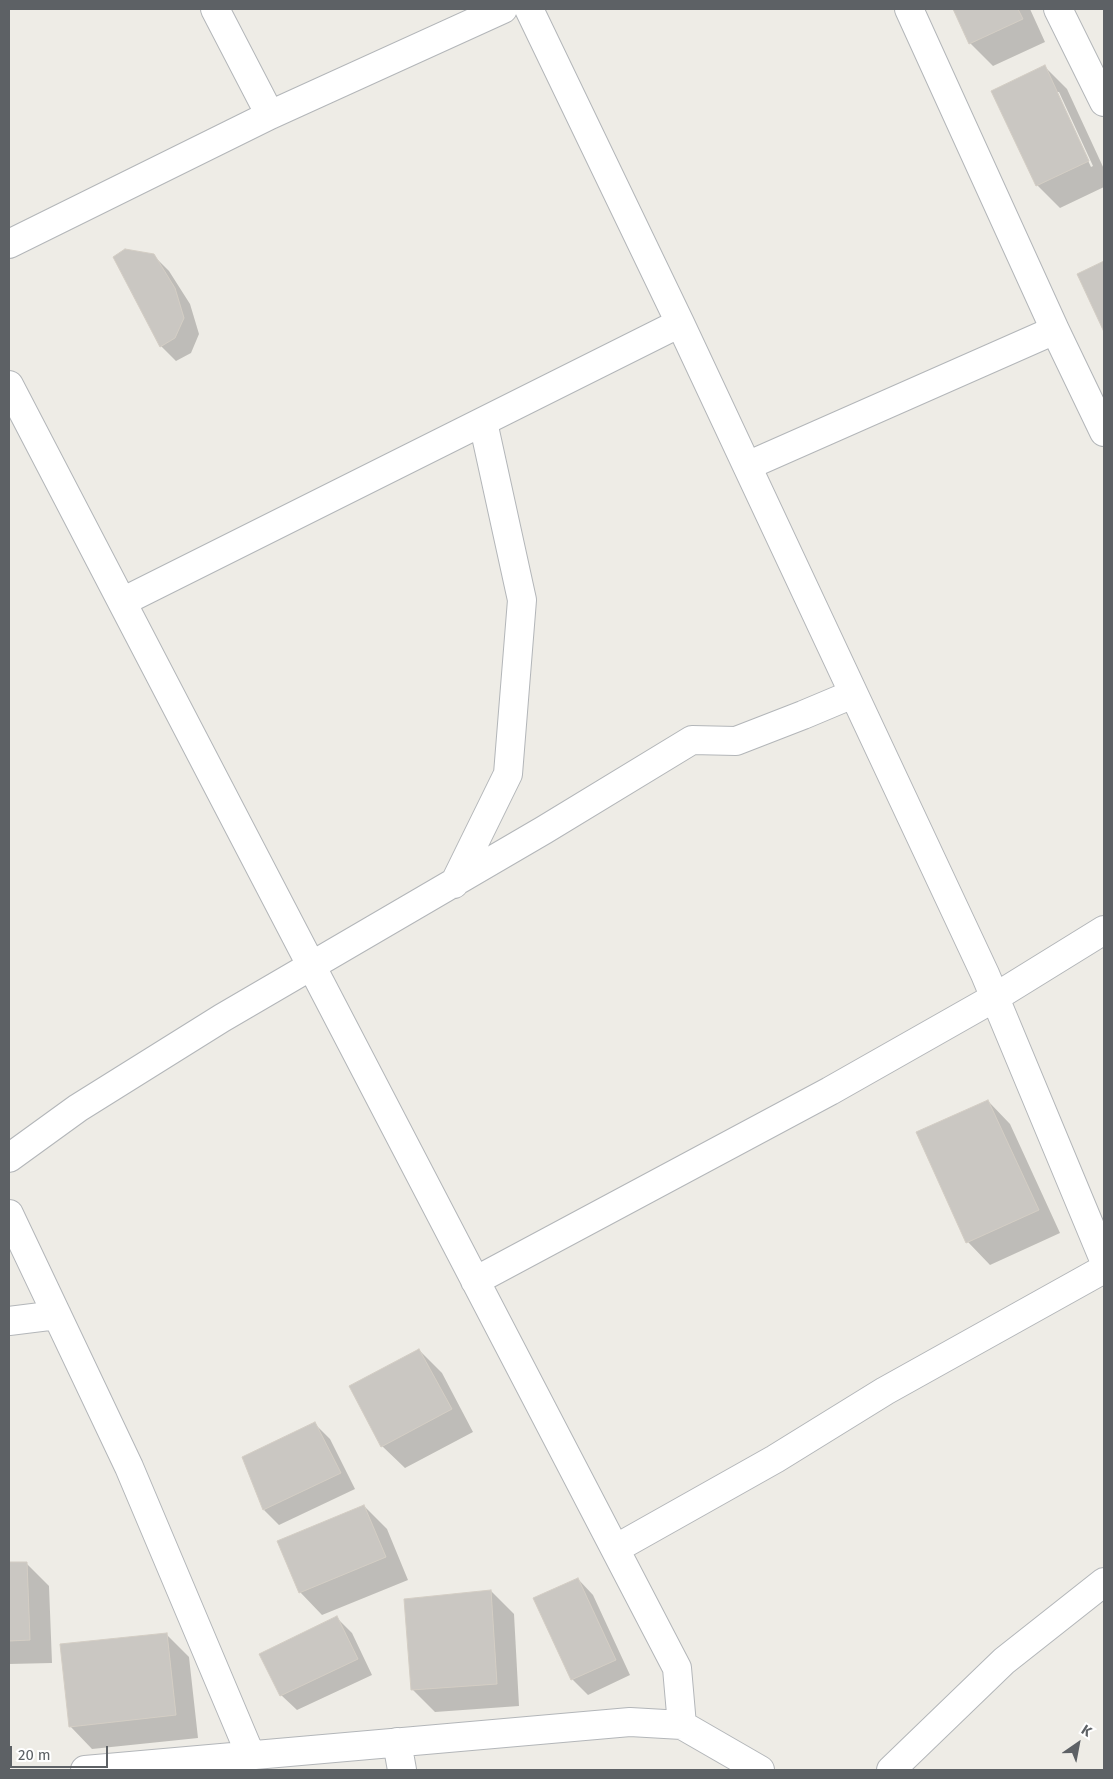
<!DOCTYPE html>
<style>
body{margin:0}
#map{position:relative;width:1113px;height:1779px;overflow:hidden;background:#eeece6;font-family:"Fira Sans",sans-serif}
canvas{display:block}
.frame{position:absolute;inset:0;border:10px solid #5d6165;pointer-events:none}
.north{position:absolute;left:1053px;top:1719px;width:50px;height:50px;-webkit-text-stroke:4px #fff;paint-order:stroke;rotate:33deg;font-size:14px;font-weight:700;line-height:20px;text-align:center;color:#5d6165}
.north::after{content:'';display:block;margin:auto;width:18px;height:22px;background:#5d6165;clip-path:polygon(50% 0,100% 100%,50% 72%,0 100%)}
.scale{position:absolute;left:10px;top:1746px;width:98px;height:22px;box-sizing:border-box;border:2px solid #5d6165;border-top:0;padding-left:6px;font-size:15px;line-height:18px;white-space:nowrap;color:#5d6165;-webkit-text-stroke:4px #fff;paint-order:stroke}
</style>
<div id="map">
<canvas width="1113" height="1779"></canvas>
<div class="frame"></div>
<div class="north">K</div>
<div class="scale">20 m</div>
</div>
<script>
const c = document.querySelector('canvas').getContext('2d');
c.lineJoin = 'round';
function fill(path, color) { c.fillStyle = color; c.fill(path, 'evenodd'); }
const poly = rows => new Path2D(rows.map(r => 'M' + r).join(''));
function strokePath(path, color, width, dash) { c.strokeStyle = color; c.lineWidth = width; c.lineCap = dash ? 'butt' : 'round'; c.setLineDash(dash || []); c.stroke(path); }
const shadow = poly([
 [954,9,1030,9,1045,42,993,66,970,43],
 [1045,67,1067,89,1104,169,1104,187,1060,208,1037,185],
 [1056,92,1059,92,1093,166,1091,167],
 [153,255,169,271,190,304,199,334,191,353,176,361,161,346],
 [1104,263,1104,329,1079,275],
 [988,1101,1010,1124,1060,1233,990,1265,968,1242],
 [419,1350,442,1373,473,1432,405,1468,382,1446],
 [315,1424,330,1439,355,1489,279,1525,264,1510],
 [364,1506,387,1529,408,1580,322,1615,300,1592],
 [9,1563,26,1563,49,1586,52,1663,9,1664],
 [578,1579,593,1595,630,1675,588,1695,572,1679],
 [491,1591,514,1614,519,1706,435,1712,412,1689],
 [337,1618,352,1633,372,1675,297,1710,281,1695],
 [167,1635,189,1657,198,1738,92,1749,70,1726]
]);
const building = poly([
 [953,9,1018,9,1023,19,969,44,953,9],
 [1045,65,1089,161,1036,186,991,91,1045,65],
 [125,249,154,254,175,288,184,318,175,338,160,347,113,257,125,249],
 [1104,261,1104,332,1077,274,1104,261],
 [988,1100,1039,1210,966,1243,916,1132,988,1100],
 [419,1349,452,1409,381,1447,349,1386,419,1349],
 [315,1422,341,1473,263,1510,242,1457,315,1422],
 [364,1505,386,1557,299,1593,277,1541,364,1505],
 [9,1562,27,1562,30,1640,9,1641,9,1562],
 [578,1578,616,1660,571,1680,533,1598,578,1578],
 [491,1590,497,1684,411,1690,404,1599,491,1590],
 [337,1616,358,1659,280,1696,259,1654,337,1616],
 [167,1633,176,1715,69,1727,60,1644,167,1633]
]);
const minor = poly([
 [215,9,270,115],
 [529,9,680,323,985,974,1104,1260],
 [909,9,1055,330,1104,432],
 [1058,9,1104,102],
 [9,244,270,115,503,9],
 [9,385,677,1668,682,1725],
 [747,466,1055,330],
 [122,602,680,323],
 [454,884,508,774,522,600,483,422],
 [9,1158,78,1108,222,1018,544,830,692,740,736,741,803,715,853,694],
 [9,1214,129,1467,251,1756],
 [475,1281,830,1091,994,998,1104,930],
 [9,1321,57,1315],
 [615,1549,775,1459,885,1391,1104,1269],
 [397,1742,402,1770],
 [85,1770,630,1722,682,1725,760,1770],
 [891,1770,1004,1661,1104,1582]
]);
fill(shadow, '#0003');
fill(building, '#cac7c2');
strokePath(building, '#d3cdc4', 1);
strokePath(minor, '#b3b6b9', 30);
strokePath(minor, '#fff', 28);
</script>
